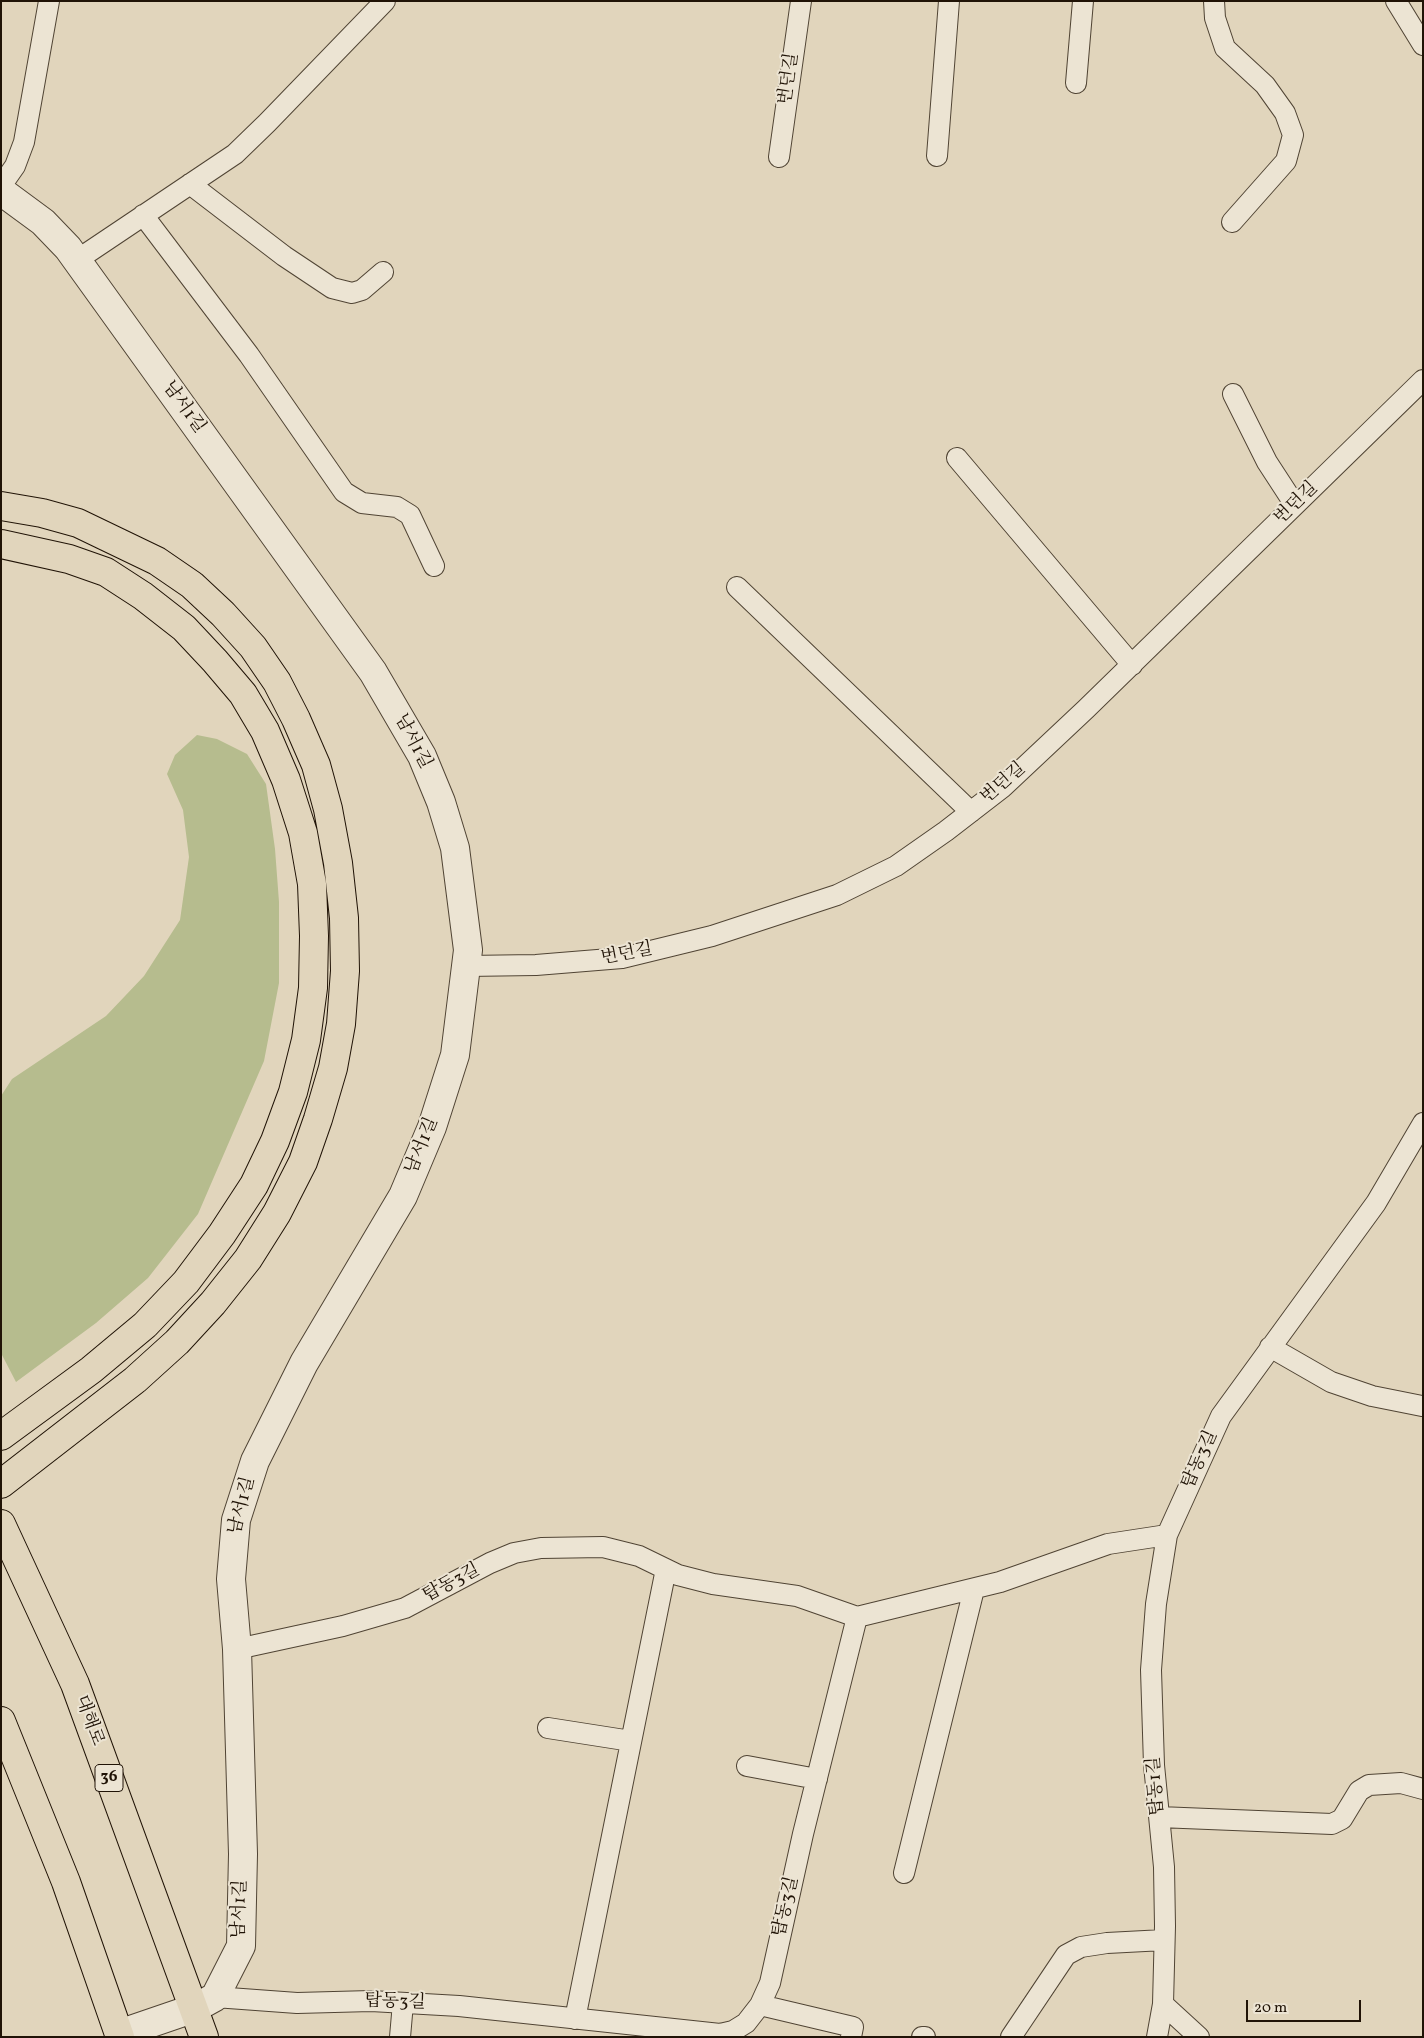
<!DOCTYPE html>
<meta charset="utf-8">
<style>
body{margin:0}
#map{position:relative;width:1424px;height:2038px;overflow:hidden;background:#e1d5bc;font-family:Vollkorn,serif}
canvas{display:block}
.frame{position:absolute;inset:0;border:2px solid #201306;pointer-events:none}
.scale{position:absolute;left:1246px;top:2000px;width:115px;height:22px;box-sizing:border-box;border:2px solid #201306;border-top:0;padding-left:6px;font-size:15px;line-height:18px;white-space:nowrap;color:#201306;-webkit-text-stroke:4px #ece4d3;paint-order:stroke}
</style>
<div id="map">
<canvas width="1424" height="2038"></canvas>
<div class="frame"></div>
<div class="scale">20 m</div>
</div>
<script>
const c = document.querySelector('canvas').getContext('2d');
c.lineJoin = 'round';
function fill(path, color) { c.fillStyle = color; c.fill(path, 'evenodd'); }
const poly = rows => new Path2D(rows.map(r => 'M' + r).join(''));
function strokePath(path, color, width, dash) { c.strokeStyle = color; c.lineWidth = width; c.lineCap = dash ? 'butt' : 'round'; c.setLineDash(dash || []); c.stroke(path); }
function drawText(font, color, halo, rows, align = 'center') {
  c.font = font + ' Vollkorn,"Noto Serif KR",serif'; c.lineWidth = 4; c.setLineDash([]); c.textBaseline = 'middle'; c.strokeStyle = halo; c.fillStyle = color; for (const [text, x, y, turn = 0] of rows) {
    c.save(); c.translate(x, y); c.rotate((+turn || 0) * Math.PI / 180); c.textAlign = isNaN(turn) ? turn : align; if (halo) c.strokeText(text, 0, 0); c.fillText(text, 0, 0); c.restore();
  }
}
const green = poly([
 [197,735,217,739,247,754,266,784,275,849,279,902,279,983,264,1061,198,1214,148,1278,96,1323,16,1382,1,1353,1,1096,12,1079,106,1016,144,976,180,920,189,857,183,810,167,774,175,755]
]);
const lane = poly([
 [1214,1,1215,18,1225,48,1265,85,1285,113,1293,135,1286,161,1232,222],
 [1396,1,1423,45],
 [1076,83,1083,1],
 [937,156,949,1],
 [779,157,801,1],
 [190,184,284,256,332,288,352,293,362,290,383,272],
 [1,186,15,166,24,142,49,1],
 [143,215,249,355,344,492,362,503,397,507,410,515,434,566],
 [77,260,235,154,267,123,385,1],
 [1233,394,1267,462,1295,505],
 [957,458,1132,665],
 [737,587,971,812],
 [466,966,536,965,622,958,712,936,837,895,896,866,946,831,1003,787,1086,709,1423,380],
 [1270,1347,1331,1382,1372,1396,1422,1406],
 [237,1649,343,1626,405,1608,490,1563,514,1553,541,1548,603,1547,639,1556,678,1575,713,1584,797,1596,857,1617],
 [548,1728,631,1741],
 [747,1766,817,1779],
 [1159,1817,1332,1824,1342,1819,1359,1791,1369,1785,1401,1783,1423,1789],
 [904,1873,974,1589],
 [215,1997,297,2003,371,2001,459,2006,720,2034,733,2031,746,2023,760,2005,770,1983,803,1834,857,1617,1000,1582,1108,1544,1167,1535,1221,1416,1376,1203,1423,1123],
 [1163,2004,1199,2037],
 [760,2005,853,2027,851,2037],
 [575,2019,666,1569],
 [400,2037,403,2003],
 [922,2037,925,2037],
 [1011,2037,1066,1955,1081,1947,1107,1943,1164,1940],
 [1157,2037,1163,2004,1165,1926,1164,1867,1154,1765,1151,1670,1156,1604,1167,1535]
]);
const street = poly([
 [1,191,43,222,68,248,373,672,422,756,441,802,455,848,468,950,455,1055,432,1127,403,1196,304,1363,255,1461,236,1520,231,1579,237,1649,243,1854,241,1946,215,1997,195,2008,119,2034]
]);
const highway = poly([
 [1,506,42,513,78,523,157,561,192,585,223,614,253,647,277,682,296,719,316,765,328,809,338,863,344,918,345,971,341,1024,333,1068,318,1119,303,1162,277,1213,248,1259,213,1303,177,1342,135,1380,1,1484],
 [1,544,69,559,106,572,143,596,184,628,215,661,243,694,265,731,286,780,303,833,312,884,314,936,313,988,306,1040,293,1092,275,1141,254,1185,222,1234,186,1282,145,1325,91,1370,1,1436],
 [1,1524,75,1684,204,2037],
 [1,1721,66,1882,120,2037]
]);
const shields = [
 [109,1778,28]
];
const shieldNames = [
 ["36",109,1778]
];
const streetNames = [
 ["번던길",790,79,-82],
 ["남서1길",183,408,54],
 ["번던길",1297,504,-44],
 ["남서1길",412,742,62],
 ["번던길",1004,784,-41],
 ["번던길",627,955,-11],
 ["남서1길",423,1146,-68],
 ["탑동3길",1201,1460,-66],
 ["남서1길",243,1506,-76],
 ["탑동3길",452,1584,-28],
 ["대해로",88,1721,70],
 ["탑동1길",1157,1786,-94],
 ["탑동3길",787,1907,-77],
 ["남서1길",241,1909,-88],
 ["탑동3길",395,2003,2]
];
fill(green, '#b6bc8e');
strokePath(lane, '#504434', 22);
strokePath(street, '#504434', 30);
strokePath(highway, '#201306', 30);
strokePath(lane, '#ece4d3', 20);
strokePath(street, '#ece4d3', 28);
strokePath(highway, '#e1d5bc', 28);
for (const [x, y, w] of shields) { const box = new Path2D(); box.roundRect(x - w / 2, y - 13.5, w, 27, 4); c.fillStyle = '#ece4d3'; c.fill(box); strokePath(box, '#201306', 1); }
drawText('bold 16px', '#201306', null, shieldNames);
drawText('18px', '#201306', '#ece4d3', streetNames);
</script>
